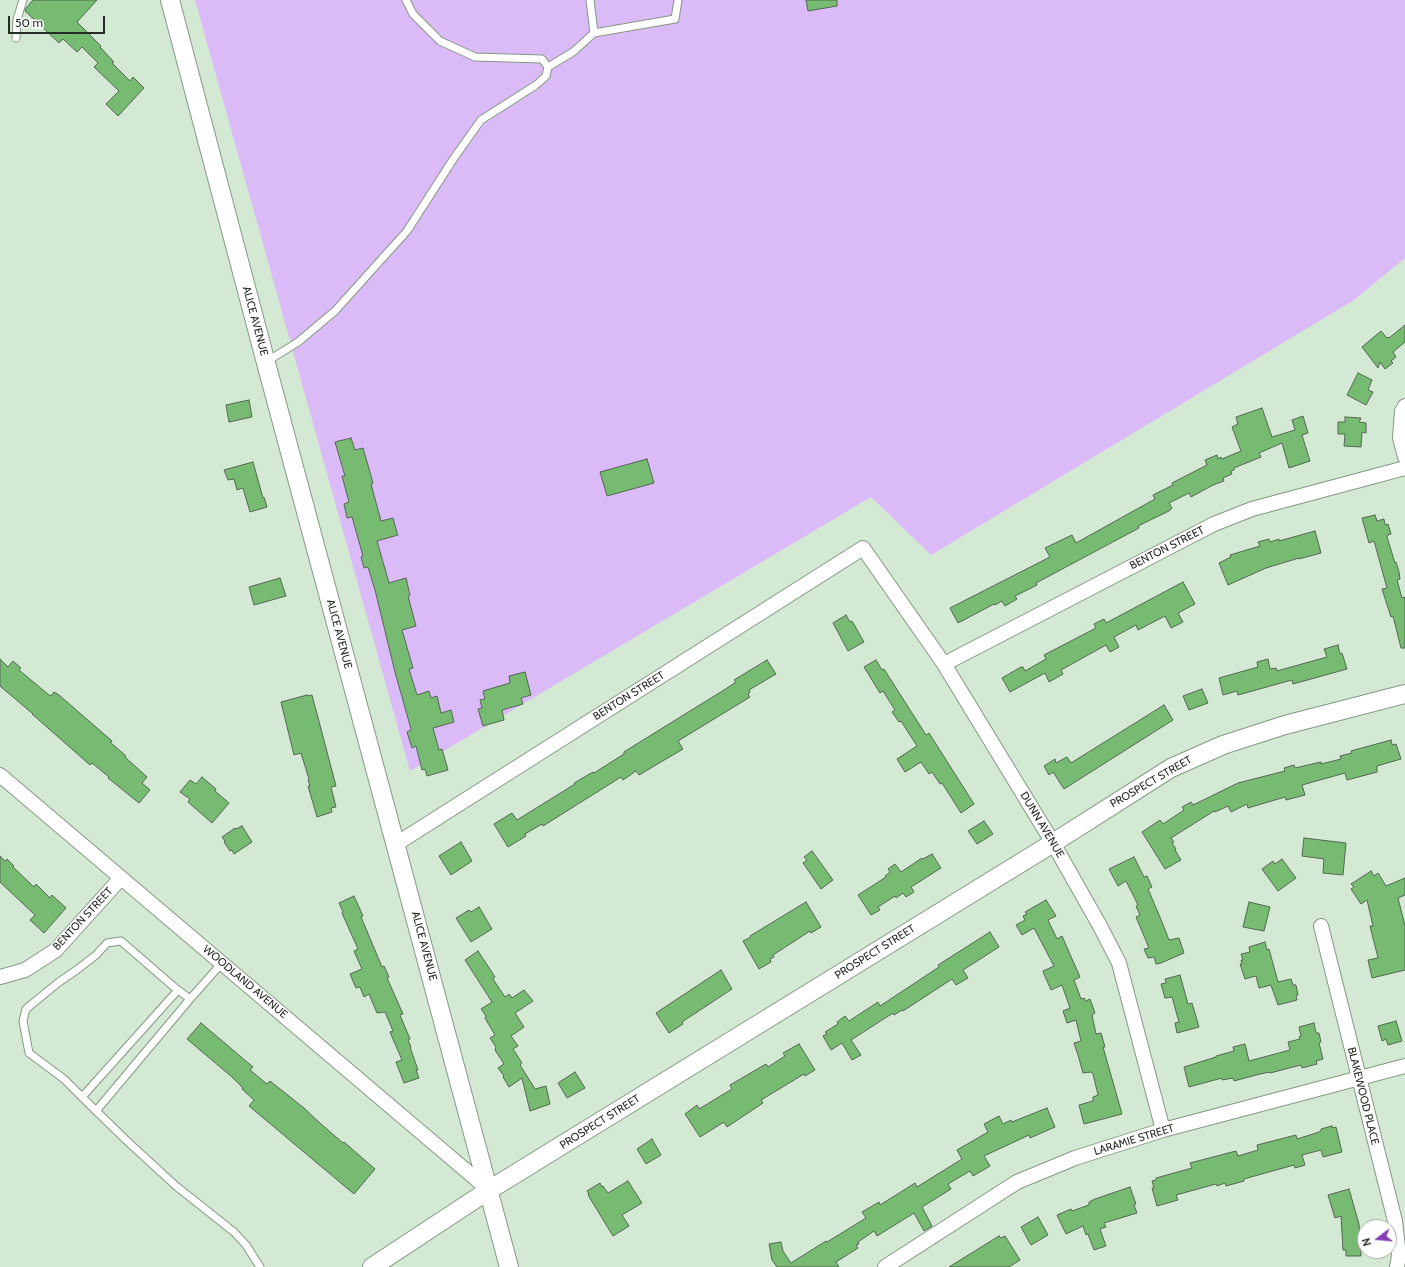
<!DOCTYPE html>
<style>
body{margin:0}
#map{position:relative;width:1405px;height:1267px;overflow:hidden;background:#d4e9d3;font-family:Cabin,sans-serif}
canvas{display:block}
.north{position:absolute;left:1357px;top:1219px;width:40px;height:40px;box-sizing:border-box;background:#fff;border:1px solid #a8aba7;border-radius:50%;rotate:254deg;font-size:11px;font-weight:700;line-height:16px;text-align:center;color:#252c24}
.north::after{content:'';display:block;margin:auto;width:14px;height:18px;background:#8541b4;clip-path:polygon(50% 0,100% 100%,50% 72%,0 100%)}
.scale{position:absolute;left:8px;top:16px;width:97px;height:18px;box-sizing:border-box;border:2px solid #252c24;border-top:0;padding-left:5px;font-size:12px;line-height:14px;white-space:nowrap;color:#252c24;-webkit-text-stroke:3px #fff;paint-order:stroke}
</style>
<div id="map">
<canvas width="1405" height="1267"></canvas>
<div class="north">N</div>
<div class="scale">50 m</div>
</div>
<script>
const c = document.querySelector('canvas').getContext('2d');
c.lineJoin = 'round';
function fill(path, color) { c.fillStyle = color; c.fill(path, 'evenodd'); }
const poly = rows => new Path2D(rows.map(r => 'M' + r).join(''));
function strokePath(path, color, width, dash) { c.strokeStyle = color; c.lineWidth = width; c.lineCap = dash ? 'butt' : 'round'; c.setLineDash(dash || []); c.stroke(path); }
function drawText(font, color, halo, rows, align = 'center') {
  c.font = font + ' Cabin,sans-serif'; c.lineWidth = 3; c.setLineDash([]); c.textBaseline = 'middle'; c.strokeStyle = halo; c.fillStyle = color; for (const [text, x, y, turn = 0] of rows) {
    c.save(); c.translate(x, y); c.rotate((+turn || 0) * Math.PI / 180); c.textAlign = isNaN(turn) ? turn : align; if (halo) c.strokeText(text, 0, 0); c.fillText(text, 0, 0); c.restore();
  }
}
const green = poly([
 [195,0,1405,0,1405,258,1354,300,931,555,871,497,410,771]
]);
const building = poly([
 [33,0,97,0,77,22,101,46,100,47,114,62,112,63,130,81,133,77,144,88,118,116,106,104,119,91,94,67,98,63,82,47,77,52,63,39,59,43,25,11,26,8,33,0],
 [806,0,837,0,837,6,808,11,806,0],
 [1405,325,1405,342,1393,352,1396,357,1391,361,1393,363,1385,369,1380,362,1378,368,1362,347,1381,331,1387,338,1388,337,1389,338,1405,325],
 [1358,373,1372,380,1368,390,1373,392,1366,405,1347,395,1358,373],
 [249,400,252,417,229,422,226,405,249,400],
 [1262,408,1272,437,1295,430,1292,420,1303,416,1308,433,1302,435,1310,461,1289,468,1282,443,1259,453,1261,457,1234,468,1234,470,1231,471,1232,474,1223,478,1224,481,1213,485,1191,497,1189,493,1169,503,1172,508,1169,511,1138,526,1139,528,1036,583,1037,585,1015,596,1017,599,1005,606,1002,601,995,605,994,604,958,623,950,608,1050,557,1045,548,1072,535,1076,543,1155,499,1153,495,1173,485,1172,483,1207,465,1205,460,1217,455,1218,459,1221,457,1222,459,1241,451,1232,427,1238,424,1236,417,1262,408],
 [1345,417,1361,418,1359,422,1366,423,1366,433,1362,432,1361,447,1344,446,1345,434,1338,434,1338,422,1345,422,1345,417],
 [351,438,355,450,363,448,373,483,371,484,381,521,393,518,397,533,398,535,377,541,389,583,406,578,409,591,410,595,408,596,416,626,402,630,413,668,409,669,417,695,429,691,431,698,437,696,441,713,451,710,454,722,433,728,439,750,442,749,448,770,427,776,425,769,422,770,416,746,412,748,407,732,411,730,411,729,395,672,375,590,368,567,364,568,361,557,363,556,352,517,347,518,344,504,349,502,342,476,345,476,335,442,351,438],
 [647,459,654,483,607,496,600,472,647,459],
 [253,462,263,498,264,497,267,507,250,512,243,488,237,490,234,479,228,480,224,470,253,462],
 [1375,515,1377,521,1384,519,1385,525,1388,524,1391,534,1388,535,1387,537,1395,563,1396,562,1399,572,1400,579,1397,580,1402,598,1405,597,1405,648,1401,648,1393,616,1391,617,1382,589,1387,588,1374,541,1369,543,1362,518,1375,515],
 [1315,531,1321,553,1299,559,1299,558,1266,568,1228,585,1219,563,1231,557,1230,555,1260,546,1258,542,1269,539,1270,542,1279,539,1279,541,1315,531],
 [280,578,286,596,254,605,249,587,280,578],
 [1183,582,1195,604,1178,613,1183,622,1171,628,1165,616,1138,630,1136,625,1114,637,1119,647,1110,652,1106,645,1061,670,1063,674,1049,682,1045,673,1010,692,1002,678,1021,667,1023,667,1025,671,1046,659,1044,655,1096,628,1094,624,1104,619,1106,623,1183,582],
 [846,615,850,622,852,621,864,642,848,651,833,623,846,615],
 [1338,645,1340,654,1342,653,1347,669,1293,684,1292,680,1238,695,1237,691,1223,695,1219,678,1258,667,1257,662,1268,659,1270,669,1276,668,1277,671,1327,657,1324,649,1338,645],
 [0,659,8,667,13,661,21,668,19,670,49,695,51,696,54,692,59,695,112,741,110,742,126,756,125,757,147,777,142,783,150,790,139,803,108,778,109,777,92,763,90,765,32,714,33,714,0,686,0,659],
 [767,660,776,674,749,690,750,692,748,694,750,697,678,741,683,749,639,775,636,771,623,780,621,777,543,826,542,824,525,834,526,836,508,847,494,824,512,813,517,820,575,784,574,783,593,772,594,773,624,754,624,752,635,745,724,690,736,682,734,680,767,660],
 [876,660,882,670,884,669,926,735,929,733,974,804,961,813,942,783,940,784,932,772,929,774,921,762,905,772,897,759,917,746,901,721,899,722,892,712,895,710,883,691,880,693,864,667,876,660],
 [525,672,531,695,521,698,523,704,502,710,504,720,483,726,478,709,482,708,480,700,485,699,483,691,510,683,509,676,525,672],
 [1202,689,1208,703,1189,710,1183,696,1202,689],
 [307,695,307,696,312,695,336,786,331,787,336,807,331,808,332,812,317,817,308,786,310,786,308,780,309,779,301,753,294,755,281,702,307,695],
 [1164,705,1173,720,1064,789,1053,772,1049,775,1044,766,1055,759,1056,763,1067,757,1071,763,1164,705],
 [1391,740,1392,745,1396,744,1401,759,1377,766,1377,772,1347,780,1345,773,1302,785,1305,795,1286,800,1285,797,1248,808,1247,804,1231,812,1228,806,1215,812,1214,811,1171,838,1174,842,1172,843,1176,849,1175,850,1181,860,1165,869,1142,832,1160,820,1163,824,1184,810,1182,807,1191,802,1193,805,1238,783,1285,771,1284,768,1294,765,1295,768,1321,762,1321,764,1341,759,1340,756,1352,753,1351,751,1391,740],
 [202,777,216,789,215,791,229,803,212,823,188,802,190,799,180,792,190,780,196,784,202,777],
 [984,821,993,834,977,844,968,831,984,821],
 [242,826,252,842,234,854,232,850,230,851,224,842,225,841,222,837,235,828,236,829,242,826],
 [1304,838,1346,843,1343,875,1323,873,1324,859,1302,856,1304,838],
 [461,842,472,861,451,875,439,856,461,842],
 [812,851,833,880,821,889,803,863,807,860,804,857,812,851],
 [932,854,941,868,911,887,914,892,906,897,903,893,896,898,895,896,878,907,880,910,871,915,858,895,886,877,885,876,890,872,888,869,895,864,901,872,922,858,923,859,932,854],
 [0,856,5,861,7,859,14,866,13,867,34,887,36,884,50,898,52,895,66,908,44,933,30,920,35,915,0,882,0,856],
 [1134,857,1144,877,1147,876,1152,887,1148,889,1162,922,1169,940,1179,938,1184,953,1161,963,1156,964,1154,957,1148,958,1144,949,1149,948,1136,917,1140,915,1136,906,1138,905,1126,881,1118,886,1109,869,1134,857],
 [1282,859,1296,878,1278,891,1262,869,1273,861,1275,864,1282,859],
 [1371,871,1374,876,1378,873,1386,886,1405,878,1405,895,1398,898,1405,926,1405,970,1372,978,1368,960,1378,958,1370,926,1373,926,1367,900,1361,904,1351,889,1354,887,1351,884,1371,871],
 [354,896,363,916,361,917,382,967,384,966,389,977,387,978,403,1014,400,1015,410,1039,408,1040,411,1047,410,1047,418,1070,416,1070,419,1078,404,1083,396,1062,402,1060,390,1032,393,1031,385,1012,377,1013,369,994,364,997,360,987,356,988,350,974,362,969,354,951,358,949,342,913,343,912,339,903,354,896],
 [1046,900,1056,916,1048,920,1057,939,1062,936,1080,977,1074,980,1081,999,1084,998,1086,1001,1090,999,1095,1013,1092,1015,1096,1034,1101,1033,1105,1047,1103,1047,1122,1114,1084,1124,1079,1105,1093,1101,1093,1097,1098,1095,1093,1074,1091,1072,1083,1073,1078,1055,1074,1043,1081,1041,1076,1020,1067,1023,1063,1011,1070,1008,1062,985,1051,990,1044,974,1043,971,1054,966,1034,928,1022,935,1016,925,1025,920,1023,916,1027,914,1025,912,1046,900],
 [806,902,821,927,811,933,810,931,773,955,774,957,770,959,771,962,759,969,743,941,751,937,750,936,806,902],
 [1249,902,1270,907,1264,931,1243,927,1249,902],
 [479,907,492,929,471,942,456,918,469,910,471,912,479,907],
 [990,932,999,947,963,970,968,978,956,985,952,979,903,1011,902,1010,894,1015,893,1013,851,1040,861,1055,852,1060,842,1043,831,1050,823,1036,827,1034,825,1032,838,1024,837,1022,845,1016,849,1021,878,1002,880,1006,939,967,938,965,990,932],
 [1265,942,1267,950,1269,949,1278,982,1291,979,1293,985,1296,985,1298,995,1296,995,1297,1000,1278,1005,1271,985,1259,988,1256,976,1245,979,1240,964,1242,964,1241,960,1243,960,1241,954,1250,952,1249,947,1265,942],
 [478,951,495,977,493,979,505,997,509,994,512,998,524,990,533,1001,515,1013,524,1027,511,1036,518,1046,513,1049,522,1063,520,1065,535,1089,546,1086,550,1104,530,1111,522,1078,509,1087,503,1077,504,1076,498,1068,504,1064,495,1050,496,1047,490,1038,495,1035,485,1018,486,1016,481,1009,492,1002,465,960,478,951],
 [721,970,732,989,682,1022,683,1024,669,1033,656,1013,721,970],
 [1180,975,1188,1004,1192,1003,1199,1027,1177,1033,1175,1023,1179,1022,1172,997,1165,998,1161,984,1166,983,1165,979,1180,975],
 [1396,1021,1402,1041,1388,1045,1386,1039,1382,1041,1378,1026,1396,1021],
 [201,1023,253,1067,250,1070,267,1084,270,1081,304,1108,321,1124,343,1143,344,1142,375,1169,354,1194,249,1106,254,1100,242,1089,243,1088,232,1077,187,1039,201,1023],
 [1314,1023,1316,1033,1319,1033,1321,1042,1319,1043,1323,1059,1316,1061,1317,1064,1302,1068,1301,1065,1270,1073,1270,1072,1260,1074,1234,1081,1233,1078,1222,1080,1222,1078,1189,1087,1184,1067,1216,1057,1216,1056,1234,1051,1233,1047,1245,1044,1249,1061,1290,1050,1288,1042,1300,1039,1299,1037,1301,1036,1299,1027,1314,1023],
 [799,1044,815,1070,805,1076,804,1074,761,1100,763,1103,727,1127,724,1122,700,1137,685,1114,697,1105,699,1109,732,1089,730,1085,766,1064,768,1067,785,1056,783,1053,799,1044],
 [575,1072,585,1088,567,1098,558,1083,575,1072],
 [1047,1108,1055,1127,1030,1138,1029,1135,984,1156,990,1166,973,1176,970,1171,948,1184,951,1189,922,1207,932,1226,924,1231,914,1213,877,1236,874,1231,858,1242,859,1244,856,1245,858,1248,836,1262,839,1267,777,1267,772,1260,769,1244,781,1242,783,1251,791,1263,826,1241,827,1242,866,1218,862,1212,879,1202,880,1205,915,1183,917,1187,962,1159,957,1150,988,1132,984,1124,999,1116,1003,1124,1011,1120,1012,1122,1047,1108],
 [1332,1126,1332,1128,1336,1127,1342,1152,1323,1157,1321,1150,1302,1155,1305,1165,1295,1168,1294,1165,1244,1179,1244,1181,1226,1186,1225,1183,1217,1186,1216,1184,1176,1195,1178,1200,1157,1206,1152,1188,1154,1188,1152,1181,1156,1180,1156,1178,1192,1168,1190,1163,1236,1151,1238,1156,1258,1150,1257,1145,1296,1135,1297,1139,1316,1133,1321,1131,1321,1129,1332,1126],
 [652,1139,661,1155,646,1164,637,1149,652,1139],
 [628,1181,642,1203,622,1215,629,1226,613,1236,588,1195,589,1194,587,1191,600,1183,602,1187,603,1186,608,1193,628,1181],
 [1130,1187,1136,1204,1134,1205,1137,1213,1104,1223,1106,1227,1100,1229,1106,1246,1094,1250,1088,1234,1086,1235,1083,1226,1066,1234,1057,1215,1071,1209,1072,1211,1089,1205,1089,1202,1095,1199,1130,1187],
 [1349,1189,1359,1224,1361,1256,1346,1256,1346,1250,1343,1250,1341,1216,1335,1218,1328,1195,1349,1189],
 [1038,1217,1048,1235,1031,1245,1021,1227,1038,1217],
 [999,1236,1001,1238,1005,1236,1020,1260,1009,1267,949,1267,999,1236]
]);
const service = poly([
 [590,0,594,33],
 [16,38,17,19,23,0],
 [548,67,573,52,594,33,675,19,678,0],
 [266,362,298,342,335,311,407,231,454,158,481,120,536,85,546,76,548,67,542,59,475,57,440,41,413,14,406,0],
 [190,999,222,963],
 [82,1097,178,990],
 [96,1111,190,999,174,987,121,941,107,943,96,955,78,969,59,982,26,1009,23,1021,29,1053,64,1079,87,1102,127,1141,176,1186,234,1232,246,1245,260,1267]
]);
const minor = poly([
 [1405,406,1402,411,1400,438,1405,457],
 [944,664,1214,524,1252,509,1405,468],
 [0,775,489,1190],
 [396,844,863,548,944,664,1053,843,1100,926,1119,963,1163,1130],
 [1321,926,1395,1221,1399,1256,1397,1267],
 [0,977,25,970,56,950,121,878],
 [885,1267,1017,1182,1075,1158,1163,1130,1405,1066]
]);
const tertiary = poly([
 [170,0,266,363,509,1267],
 [372,1267,489,1190,1053,843,1171,768,1223,745,1285,725,1405,694]
]);
const streetNames = [
 ["ALICE AVENUE",255,321,75],
 ["BENTON STREET",1167,548,-27],
 ["ALICE AVENUE",339,634,75],
 ["BENTON STREET",629,696,-32],
 ["PROSPECT STREET",1151,782,-30],
 ["DUNN AVENUE",1042,825,59],
 ["BENTON STREET",83,919,-47],
 ["ALICE AVENUE",424,946,75],
 ["PROSPECT STREET",875,952,-32],
 ["WOODLAND AVENUE",245,982,40],
 ["BLAKEWOOD PLACE",1363,1096,76],
 ["PROSPECT STREET",600,1122,-32],
 ["LARAMIE STREET",1134,1140,-17]
];
fill(green, '#dbbaf8');
fill(building, '#77bb73');
strokePath(building, '#546653', 1);
strokePath(service, '#859884', 9);
strokePath(minor, '#859884', 16);
strokePath(tertiary, '#859884', 20);
strokePath(service, '#fff', 7);
strokePath(minor, '#fff', 14);
strokePath(tertiary, '#fff', 18);
drawText('11px', '#252c24', '#fff', streetNames);
</script>
